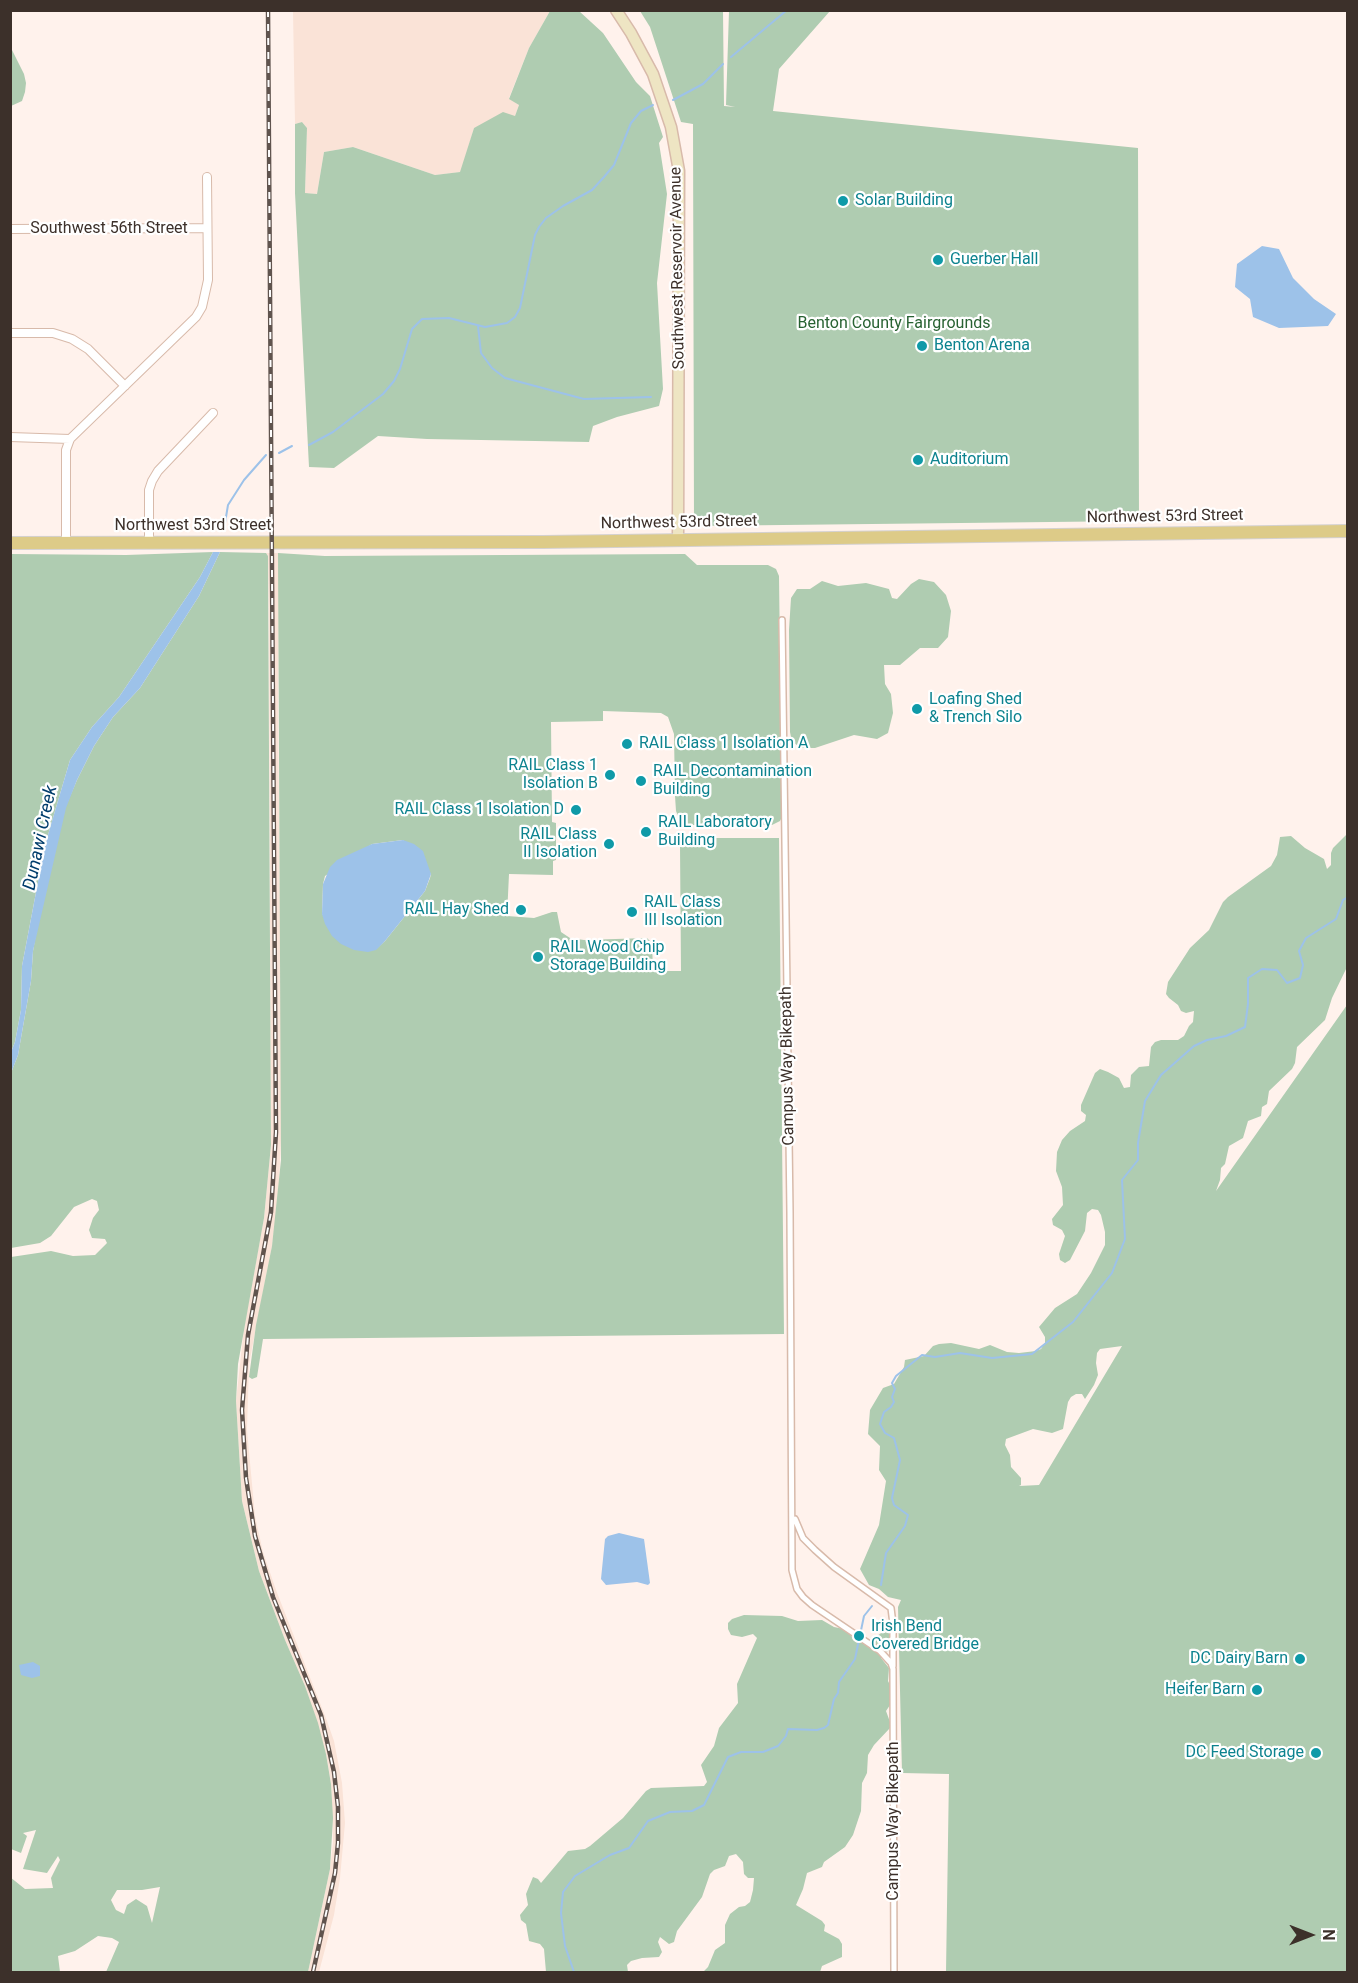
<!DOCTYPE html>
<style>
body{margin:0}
#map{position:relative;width:1358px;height:1983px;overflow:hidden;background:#fff2ec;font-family:Roboto,sans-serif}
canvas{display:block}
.frame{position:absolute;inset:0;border:12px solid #3c302a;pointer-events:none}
.north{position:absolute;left:1280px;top:1905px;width:60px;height:60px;-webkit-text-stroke:4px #fff;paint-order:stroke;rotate:90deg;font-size:16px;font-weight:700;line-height:24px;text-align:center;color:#3c302a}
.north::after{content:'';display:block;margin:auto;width:21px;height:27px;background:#3c302a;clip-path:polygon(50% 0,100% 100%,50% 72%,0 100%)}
</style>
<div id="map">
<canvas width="1358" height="1983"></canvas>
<div class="frame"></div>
<div class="north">N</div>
</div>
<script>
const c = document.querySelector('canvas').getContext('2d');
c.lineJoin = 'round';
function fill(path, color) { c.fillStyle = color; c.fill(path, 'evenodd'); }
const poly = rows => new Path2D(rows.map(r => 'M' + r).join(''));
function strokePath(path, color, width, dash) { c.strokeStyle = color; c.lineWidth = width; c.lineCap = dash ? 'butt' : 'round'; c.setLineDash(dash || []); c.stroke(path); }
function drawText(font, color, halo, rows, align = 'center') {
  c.font = font + ' Roboto,sans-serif'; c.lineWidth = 4.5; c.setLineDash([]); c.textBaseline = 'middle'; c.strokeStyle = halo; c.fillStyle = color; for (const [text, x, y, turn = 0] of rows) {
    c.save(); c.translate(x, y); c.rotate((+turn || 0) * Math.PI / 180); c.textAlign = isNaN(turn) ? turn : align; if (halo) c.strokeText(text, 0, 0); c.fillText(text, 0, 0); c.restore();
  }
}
const built = poly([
 [293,11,550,11,529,48,509,98,519,105,515,116,474,128,461,172,435,175,353,147,324,152,317,194,305,193,307,128,302,122,295,124],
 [266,553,278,553,279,574,278,707,282,1119,278,1204,272,1246,249,1364,247,1430,255,1516,263,1552,276,1590,327,1721,334,1741,342,1783,345,1823,340,1878,334,1915,319,1972,308,1972,330,1869,333,1842,331,1784,326,1754,305,1686,285,1640,259,1571,242,1501,236,1401,244,1328,264,1218,271,1145,269,623,268,556]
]);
const green = poly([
 [550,11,579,11,603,33,636,82,650,96,663,137,659,143,667,194,657,283,663,389,659,406,617,417,593,426,589,442,427,439,378,436,334,468,309,467,295,193,295,124,302,122,307,128,305,193,317,194,324,152,353,147,435,175,460,172,474,128,503,112,515,116,519,105,509,99,529,48],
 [640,11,723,11,724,106,735,107,726,105,729,11,830,11,779,69,773,111,1138,148,1139,521,694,526,693,124,681,122,650,27],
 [11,48,24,74,26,83,25,92,22,101,11,106],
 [213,552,200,577,119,697,92,727,70,760,45,845,22,966,21,1010,15,1042,11,1052,10,554,126,555],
 [220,552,266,553,268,556,271,1145,264,1218,238,1364,236,1401,242,1501,259,1571,285,1640,305,1686,318,1723,326,1754,331,1784,333,1818,330,1869,308,1972,106,1972,119,1942,112,1938,98,1936,75,1951,58,1956,60,1972,11,1972,10,1877,25,1889,53,1888,51,1878,60,1860,58,1856,47,1873,23,1869,36,1830,23,1833,27,1836,21,1853,11,1849,11,1257,51,1251,73,1256,95,1255,107,1243,105,1239,92,1238,89,1230,93,1218,99,1210,97,1201,92,1199,74,1207,51,1236,40,1243,11,1248,11,1073,18,1055,31,981,33,951,40,911,65,808,77,780,94,746,113,717,140,688,199,596],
 [160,1887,152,1923,147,1906,136,1899,127,1905,124,1914,116,1910,111,1900,117,1890,142,1890],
 [278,553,325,556,685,554,697,565,768,565,776,569,779,576,780,655,782,817,780,821,772,825,684,825,680,821,676,811,675,796,674,734,668,717,661,713,603,711,603,721,551,722,552,822,556,823,556,860,553,861,553,875,509,874,507,916,534,918,552,912,557,912,561,932,570,938,584,940,647,938,652,943,653,971,681,971,680,846,688,838,779,838,784,1334,263,1339,257,1377,252,1379,249,1377,256,1325,272,1246,281,1160],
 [403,840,431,874,430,878,425,891,385,941,376,949,322,914,323,884,325,876,372,844],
 [919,579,934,582,946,595,951,611,948,637,938,648,920,648,900,665,884,665,885,684,891,694,893,713,888,733,877,739,854,735,815,748,802,748,792,742,790,732,789,630,791,598,797,589,810,589,822,581,838,586,866,583,889,589,892,598,897,599,911,584],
 [1347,834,1347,967,1332,998,1325,1020,1297,1047,1295,1063,1292,1069,1269,1091,1267,1104,1262,1107,1261,1116,1248,1121,1243,1138,1229,1146,1225,1164,1221,1168,1220,1180,1216,1191,1347,1005,1347,1972,946,1972,949,1774,902,1773,898,1607,901,1600,888,1597,879,1589,869,1585,860,1569,879,1525,886,1481,879,1470,880,1446,868,1434,870,1410,883,1388,894,1384,904,1367,905,1360,924,1356,933,1346,939,1344,951,1343,979,1349,990,1345,1007,1352,1019,1353,1036,1351,1041,1349,1045,1343,1045,1337,1039,1327,1055,1308,1077,1294,1091,1273,1105,1245,1105,1232,1101,1215,1098,1210,1092,1209,1087,1213,1085,1231,1070,1260,1065,1263,1060,1260,1059,1254,1065,1236,1062,1230,1053,1225,1052,1219,1063,1205,1062,1187,1056,1171,1057,1152,1062,1140,1070,1131,1085,1121,1086,1115,1081,1111,1081,1105,1095,1073,1100,1069,1108,1072,1119,1078,1124,1088,1130,1087,1131,1075,1139,1067,1149,1066,1151,1047,1155,1042,1161,1040,1178,1040,1184,1036,1189,1026,1193,1022,1194,1011,1186,1013,1181,1011,1178,1005,1169,998,1166,994,1168,982,1190,948,1209,930,1223,902,1228,897,1271,866,1277,855,1280,837,1291,836,1305,848,1324,859,1327,869,1331,865,1331,853,1333,848],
 [1122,1346,1039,1485,1019,1486,1021,1485,1021,1478,1011,1467,1010,1455,1005,1445,1006,1439,1033,1429,1052,1433,1063,1429,1068,1402,1071,1397,1076,1394,1082,1394,1085,1399,1094,1385,1098,1375,1096,1363,1097,1353,1100,1349],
 [744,1615,782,1616,798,1621,822,1620,834,1627,849,1630,853,1640,858,1643,870,1641,884,1631,889,1632,892,1639,892,1650,881,1653,881,1658,889,1668,888,1681,893,1691,892,1702,886,1711,890,1722,890,1728,874,1745,868,1755,867,1773,862,1783,861,1811,853,1835,845,1847,824,1862,822,1867,807,1873,803,1889,796,1905,822,1921,825,1925,824,1931,839,1939,842,1944,842,1957,822,1966,820,1972,703,1972,708,1967,715,1950,725,1943,725,1925,730,1914,739,1907,745,1906,750,1902,753,1890,754,1878,748,1878,744,1874,743,1862,736,1854,729,1856,725,1866,714,1870,710,1874,702,1897,677,1931,674,1942,669,1944,660,1937,658,1942,662,1952,659,1957,642,1958,631,1961,627,1965,628,1972,546,1972,544,1949,540,1944,529,1941,526,1924,521,1920,520,1915,528,1905,526,1894,533,1877,538,1879,541,1883,568,1851,585,1849,590,1846,623,1818,646,1791,651,1788,704,1786,707,1782,701,1765,714,1746,719,1728,738,1703,737,1684,757,1638,753,1634,742,1637,731,1635,728,1629,728,1623,732,1619]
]);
const water = poly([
 [1262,246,1279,249,1293,278,1314,299,1336,314,1328,326,1279,328,1253,317,1250,299,1235,287,1237,264],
 [213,552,220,552,199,596,140,688,113,717,94,746,77,780,66,808,33,951,31,981,18,1055,11,1073,11,1052,15,1042,21,1010,22,966,45,845,70,760,92,727,119,697,200,577],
 [403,840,414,844,423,851,431,874,425,891,385,941,376,950,368,952,354,950,341,944,332,936,325,924,322,914,323,884,330,867,337,860,372,844],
 [619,1533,644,1539,650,1583,648,1585,637,1582,606,1585,601,1579,605,1539,608,1536],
 [33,1662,40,1666,40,1676,32,1678,21,1675,19,1665]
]);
const stream = poly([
 [731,57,787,10],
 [673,100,703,84,723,64],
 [478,326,481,353,492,368,505,378,584,399,651,397],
 [309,445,333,432,383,394,394,381,400,369,412,329,422,319,449,318,485,327,507,323,515,317,520,308,535,235,539,227,546,218,563,206,592,190,604,177,614,165,631,123,641,111,653,105],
 [279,453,292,446],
 [224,529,228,505,244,480,266,455],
 [881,1585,886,1553,905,1526,908,1515,894,1505,892,1498,900,1460,894,1438,885,1433,880,1424,884,1412,891,1407,894,1402,892,1397,895,1389,892,1383,896,1376,922,1355,935,1357,960,1353,992,1358,1032,1354,1073,1322,1112,1273,1125,1239,1122,1180,1138,1160,1138,1143,1145,1101,1161,1075,1194,1046,1207,1040,1226,1036,1245,1027,1248,1004,1248,978,1262,969,1277,970,1287,983,1300,978,1303,965,1299,951,1306,938,1336,919,1343,900,1348,897],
 [574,1972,565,1946,561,1913,563,1892,575,1876,610,1855,629,1848,648,1821,670,1812,692,1811,704,1805,728,1757,741,1752,763,1752,778,1746,786,1736,788,1729,817,1730,824,1728,828,1725,834,1699,838,1693,839,1682,855,1659,864,1616,872,1606]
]);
const pedestrian = poly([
 [782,620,790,1212,792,1570,797,1589,803,1597,812,1605,880,1651,891,1663,893,1669,894,1972],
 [795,1519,803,1538,815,1550,834,1567,891,1608,893,1624,893,1666]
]);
const minor = poly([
 [10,229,207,228],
 [10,333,53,333,72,339,88,349,125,386],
 [10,437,70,439],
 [66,543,66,450,70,439,196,317,202,307,208,280,207,177],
 [149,543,149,490,152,481,158,471,213,413]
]);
const secondary = poly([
 [616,10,631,33,653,74,671,127,679,171,678,540]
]);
const primary = poly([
 [10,543,543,542,1348,531]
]);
const rail = poly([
 [268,10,276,1132,271,1212,248,1335,242,1410,246,1478,255,1536,273,1597,321,1715,334,1772,338,1807,338,1843,335,1873,313,1972]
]);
const markers = [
 [843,201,6,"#0f9aa8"],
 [938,260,6,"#0f9aa8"],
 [922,346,6,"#0f9aa8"],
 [918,460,6,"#0f9aa8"],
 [917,709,6,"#0f9aa8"],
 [627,744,6,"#0f9aa8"],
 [610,775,6,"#0f9aa8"],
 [641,781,6,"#0f9aa8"],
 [576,810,6,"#0f9aa8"],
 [646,832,6,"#0f9aa8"],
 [609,844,6,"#0f9aa8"],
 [521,910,6,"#0f9aa8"],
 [632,912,6,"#0f9aa8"],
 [538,957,6,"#0f9aa8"],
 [859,1636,6,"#0f9aa8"],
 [1300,1659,6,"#0f9aa8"],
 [1257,1690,6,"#0f9aa8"],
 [1316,1753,6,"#0f9aa8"]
];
const cultureNames = [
 ["Solar Building",855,201],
 ["Guerber Hall",950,260],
 ["Benton Arena",934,346],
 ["Auditorium",930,460],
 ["Loafing Shed",929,700],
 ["& Trench Silo",929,718],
 ["RAIL Class 1 Isolation A",639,744],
 ["RAIL Class 1",598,766,"right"],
 ["Isolation B",598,784,"right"],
 ["RAIL Decontamination",653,772],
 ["Building",653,790],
 ["RAIL Class 1 Isolation D",564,810,"right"],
 ["RAIL Laboratory",658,823],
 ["Building",658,841],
 ["RAIL Class",597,835,"right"],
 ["II Isolation",597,853,"right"],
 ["RAIL Class",644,903],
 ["III Isolation",644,921],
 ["RAIL Hay Shed",509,910,"right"],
 ["RAIL Wood Chip",550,948],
 ["Storage Building",550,966],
 ["Irish Bend",871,1627],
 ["Covered Bridge",871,1645],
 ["DC Dairy Barn",1288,1659,"right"],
 ["Heifer Barn",1245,1690,"right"],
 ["DC Feed Storage",1304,1753,"right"]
];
const streetNames = [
 ["Southwest 56th Street",109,229],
 ["Southwest Reservoir Avenue",678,268,-91],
 ["Northwest 53rd Street",1165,517,-1],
 ["Northwest 53rd Street",679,523,-1],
 ["Northwest 53rd Street",193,526],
 ["Campus Way Bikepath",788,1066,-91],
 ["Campus Way Bikepath",894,1821,-90]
];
const parkNames = [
 ["Benton County Fairgrounds",894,324]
];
const waterNames = [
 ["Dunawi Creek",41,838,-78]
];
fill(built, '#fae3d7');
fill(green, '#afccb1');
fill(water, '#9dc2e9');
strokePath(stream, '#9dc2e9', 2);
strokePath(pedestrian, '#d8baaa', 8);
strokePath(minor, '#d8baaa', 10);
strokePath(secondary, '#d8baaa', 13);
strokePath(primary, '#d4d1d0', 14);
strokePath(pedestrian, '#fff', 5);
strokePath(minor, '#fff', 8);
strokePath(secondary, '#eee5c3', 10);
strokePath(primary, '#ddcb88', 12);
strokePath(rail, '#60544e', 4.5);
strokePath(rail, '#fff', 2, [7]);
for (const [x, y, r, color] of markers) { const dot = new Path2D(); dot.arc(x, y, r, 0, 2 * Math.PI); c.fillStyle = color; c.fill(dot); strokePath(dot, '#fff', 2); }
drawText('16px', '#0d838f', '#fff', cultureNames, 'left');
drawText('16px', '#3c302a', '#fff', streetNames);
drawText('16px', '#286232', '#fff', parkNames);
drawText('italic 18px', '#013d6c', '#fff', waterNames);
</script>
